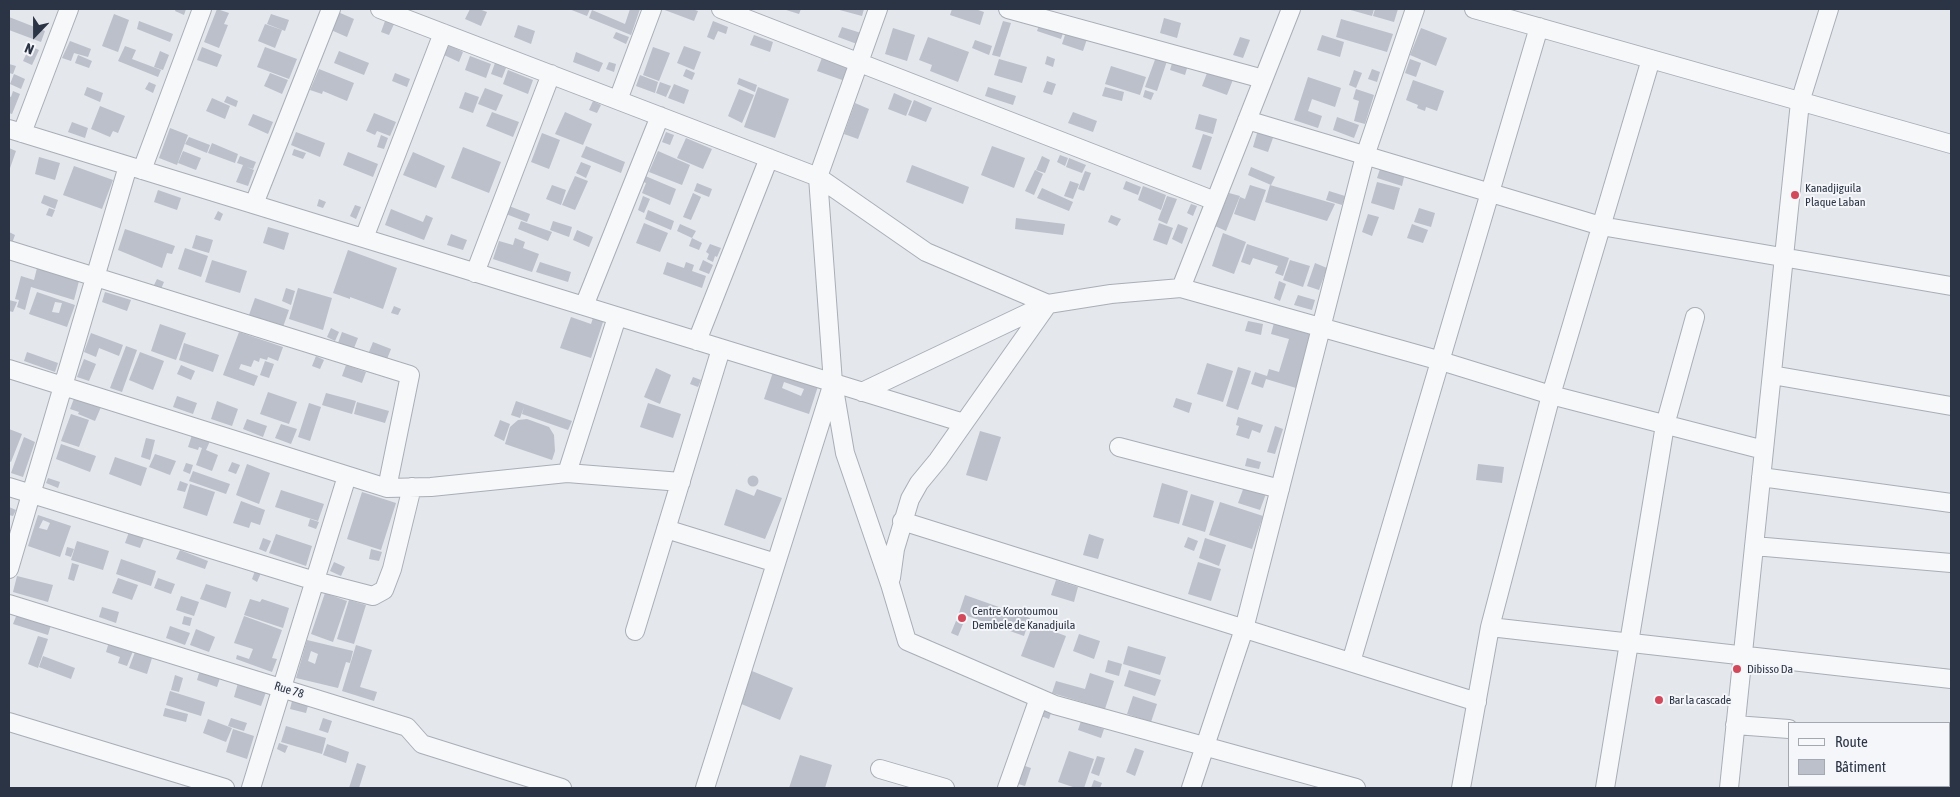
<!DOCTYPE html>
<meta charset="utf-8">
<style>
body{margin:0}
#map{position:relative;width:1960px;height:797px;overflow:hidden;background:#e4e7ec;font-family:"Asap Condensed",sans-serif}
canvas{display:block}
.frame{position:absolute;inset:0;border:10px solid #2b3445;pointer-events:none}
.legend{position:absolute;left:1788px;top:722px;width:162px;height:65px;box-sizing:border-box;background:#f4f6f9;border:1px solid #a4a8b1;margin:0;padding:6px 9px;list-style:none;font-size:15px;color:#2b3445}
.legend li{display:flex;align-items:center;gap:10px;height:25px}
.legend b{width:25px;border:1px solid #a4a8b1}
.north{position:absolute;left:10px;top:10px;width:50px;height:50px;-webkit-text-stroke:4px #f4f6f9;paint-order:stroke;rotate:202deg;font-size:14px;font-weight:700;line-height:20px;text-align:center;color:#2b3445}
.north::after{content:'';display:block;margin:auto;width:18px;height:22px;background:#2b3445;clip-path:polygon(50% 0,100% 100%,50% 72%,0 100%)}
</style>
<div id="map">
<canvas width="1960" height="797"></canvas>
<div class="frame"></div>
<ul class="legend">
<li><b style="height:6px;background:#f7f8fa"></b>Route</li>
<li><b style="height:14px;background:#bbc0ca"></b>Bâtiment</li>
</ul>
<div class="north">N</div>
</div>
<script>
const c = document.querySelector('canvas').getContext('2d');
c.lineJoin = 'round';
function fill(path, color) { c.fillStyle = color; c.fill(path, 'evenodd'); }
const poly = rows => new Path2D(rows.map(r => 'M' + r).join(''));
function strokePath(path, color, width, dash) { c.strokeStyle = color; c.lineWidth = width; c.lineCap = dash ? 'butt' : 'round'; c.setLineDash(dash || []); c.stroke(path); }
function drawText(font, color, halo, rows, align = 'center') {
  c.font = font + ' "Asap Condensed",sans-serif'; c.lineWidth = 4; c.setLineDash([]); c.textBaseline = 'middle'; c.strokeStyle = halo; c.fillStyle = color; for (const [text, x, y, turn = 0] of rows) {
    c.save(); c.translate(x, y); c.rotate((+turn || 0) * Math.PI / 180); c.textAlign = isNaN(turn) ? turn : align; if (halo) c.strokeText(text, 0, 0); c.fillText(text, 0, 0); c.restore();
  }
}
const building = poly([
 [176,9,186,9,184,15,175,11],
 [217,9,229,13,224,24,228,25,219,48,204,42],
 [470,9,479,9,487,12,481,26,465,19],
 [569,9,590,9,587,16],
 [630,9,640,9,631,35,589,18,592,10,625,24],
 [662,9,692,9,698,11,694,21],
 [783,9,801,9,799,14],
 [836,9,864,9,862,16],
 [952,9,975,9,984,12,980,25,950,15],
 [1347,9,1374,9,1372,16],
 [1375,9,1398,9,1394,22,1373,16],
 [338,12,354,19,347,37,331,30],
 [114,14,129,20,118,52,102,46],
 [271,14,289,20,285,31,267,24],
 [9,17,45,31,41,42,9,30],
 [1164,18,1181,23,1177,38,1160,33],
 [1341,19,1393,34,1387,52,1336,37],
 [139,21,173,34,170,42,137,29],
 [385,21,394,24,389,35,381,32],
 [713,21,728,27,726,34,718,31,714,40,707,37],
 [1003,21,1011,23,1000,57,992,55],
 [1040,22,1064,30,1061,39,1037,31],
 [265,24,282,30,275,48,258,41],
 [518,25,535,31,531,44,514,37],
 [842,27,861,33,857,44,838,37],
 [893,28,915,35,907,61,885,54],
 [1421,28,1447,38,1436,66,1410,55],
 [1067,29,1088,36,1083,51,1062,44],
 [616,32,629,37,626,44,613,38],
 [754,35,773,42,770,52,750,45],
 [1322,35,1344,42,1340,57,1317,50],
 [928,37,969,52,958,82,930,71,932,65,919,60],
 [1240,37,1250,40,1243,58,1233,55],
 [975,40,992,46,989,55,972,48],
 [70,41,91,49,88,57,74,53,71,61,62,58],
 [449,45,463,52,459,62,444,55],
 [30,46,39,50,32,65,23,61],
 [125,46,136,50,132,59,161,70,158,77,118,61],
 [684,46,701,52,694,70,677,63],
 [202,47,222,55,217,67,197,60],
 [265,47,297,59,289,79,257,67],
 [653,47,670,53,659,81,643,75],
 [160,51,169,55,163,70,154,67],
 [339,51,369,63,364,75,334,63],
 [576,52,603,63,599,72,573,62],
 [78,55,92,61,89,68,75,63],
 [823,55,851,65,845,81,817,71],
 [470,56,491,64,486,78,465,70],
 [1047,56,1055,59,1053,67,1045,64],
 [1156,57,1167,61,1157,91,1145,87],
 [999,59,1027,67,1022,83,994,75],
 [1410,59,1421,63,1416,77,1405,73],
 [1173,60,1188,65,1185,75,1170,70],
 [609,62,616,64,614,72,606,69],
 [495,63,506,68,502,78,491,74],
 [9,64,16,66,13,74,9,73],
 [1111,66,1146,77,1140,95,1105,84],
 [1209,68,1234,77,1227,95,1202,86],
 [319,69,354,83,347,101,323,91,322,94,310,90],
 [686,69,695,73,692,80,683,76],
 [1372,69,1380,72,1377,82,1368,79],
 [508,70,533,80,528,94,503,84],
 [1354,70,1362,73,1356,88,1349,85],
 [270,73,288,80,282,94,264,86],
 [395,73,410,79,407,87,392,81],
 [14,74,25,79,21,89,10,84],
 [640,75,658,82,655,93,636,86],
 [1308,77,1341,88,1335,107,1312,99,1308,111,1322,116,1318,128,1294,120],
 [739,78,757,85,755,92,737,84],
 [1413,80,1444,91,1437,111,1426,107,1425,111,1417,108,1418,105,1406,100],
 [1047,81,1056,84,1052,95,1043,92],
 [149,82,156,85,153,93,145,89],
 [660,82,671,86,666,97,656,93],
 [674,84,689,90,684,104,668,98],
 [87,87,103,93,100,102,84,95],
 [758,87,789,99,775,138,744,127],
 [988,87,1016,96,1013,105,985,96],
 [1105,87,1124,92,1122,101,1102,96],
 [485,88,503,95,496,111,478,104],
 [739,89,754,95,742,123,728,116],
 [1356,89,1374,95,1365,124,1354,121,1359,101,1353,99],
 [1145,90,1154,93,1151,100,1143,97],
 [13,91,20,94,12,114,9,113,9,96,11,97],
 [465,92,479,97,473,113,459,108],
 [894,93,912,101,906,116,888,109],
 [227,96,238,101,236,107,224,102],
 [212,98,230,106,225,119,206,111],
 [914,100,932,108,926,122,908,115],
 [593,101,601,105,597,113,589,110],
 [855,103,869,109,858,139,844,134],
 [100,106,125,116,118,133,113,131,110,137,91,129],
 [492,112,519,122,513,137,486,126],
 [565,112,592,124,583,145,555,134],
 [1073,112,1097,121,1093,132,1068,123],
 [374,113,396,122,390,136,377,131,375,135,366,131],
 [253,114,273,122,268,134,248,125],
 [1199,114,1217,119,1213,134,1195,129],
 [1337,117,1359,125,1354,138,1333,130],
 [72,122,88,128,85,138,68,132],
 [170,128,188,135,177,165,159,158],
 [1258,130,1274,135,1268,152,1253,147],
 [296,132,325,143,320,157,291,145],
 [666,132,674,135,670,145,662,142],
 [542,133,560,140,549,169,531,162],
 [1203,134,1212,137,1201,170,1192,167],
 [381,135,388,138,384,149,377,147],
 [189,137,210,145,207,153,185,144],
 [686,138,712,149,703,169,677,158],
 [212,143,238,154,235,163,208,153],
 [586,146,625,162,621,173,581,157],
 [992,146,1025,158,1014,188,981,175],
 [463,147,501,162,489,193,451,178],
 [9,148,16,151,9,171],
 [294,149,306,153,303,159,292,155],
 [183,151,201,158,196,170,178,163],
 [658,151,690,165,682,185,649,172],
 [348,152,378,164,373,177,343,165],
 [413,152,445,166,436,188,403,175],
 [1060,155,1068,158,1065,166,1057,162],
 [240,156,256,162,253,169,247,167,254,170,248,186,236,182,243,165,237,163],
 [1042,156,1050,160,1045,173,1036,170],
 [39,157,60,163,55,180,35,174],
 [1069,158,1086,165,1082,173,1066,167],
 [581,162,591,166,586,178,576,173],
 [912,165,969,187,963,204,906,182],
 [74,166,113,180,102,209,63,195],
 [1381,166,1405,173,1402,186,1377,178],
 [1251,167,1275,177,1271,185,1248,175],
 [1035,170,1043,174,1034,195,1025,191],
 [1085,171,1091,173,1084,191,1078,189],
 [643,175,676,189,670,205,642,193,646,183,641,181],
 [575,176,588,181,575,210,562,205],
 [1070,181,1079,184,1073,199,1064,196],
 [1126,181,1141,187,1138,195,1123,189],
 [1377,182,1400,188,1394,210,1371,203],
 [697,183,712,189,709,197,694,191],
 [552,185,566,190,561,205,546,199],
 [1250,185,1266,190,1255,221,1234,214,1240,197,1245,199],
 [1270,185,1335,204,1327,221,1265,202],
 [1143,186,1166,195,1161,210,1138,200],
 [1042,188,1073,202,1069,211,1037,198],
 [158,190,181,198,177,210,154,202],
 [1329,191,1345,196,1342,205,1326,200],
 [693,193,701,197,691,220,683,217],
 [1229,193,1240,196,1226,231,1215,226],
 [44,195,58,200,55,209,41,203],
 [643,196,650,199,644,213,638,210],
 [1167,196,1177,199,1167,224,1158,220],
 [319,199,326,202,323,208,317,206],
 [1191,204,1197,206,1193,216,1187,213],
 [355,205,361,207,356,219,350,216],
 [509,206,530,214,527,222,506,214],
 [49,208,55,210,52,217,46,215],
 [1419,208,1435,213,1431,227,1414,222],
 [391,209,423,222,426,215,433,218,424,240,385,225],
 [648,210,674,221,671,230,645,219],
 [218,211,223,214,220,221,214,219],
 [1368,214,1379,217,1372,236,1362,232],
 [1111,215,1121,219,1117,226,1108,222],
 [1016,218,1065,224,1063,235,1015,229],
 [521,221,552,232,548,241,518,229],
 [553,221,572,227,569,237,550,230],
 [644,223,668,233,660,252,636,243],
 [1159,223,1173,228,1167,245,1153,240],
 [680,224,696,231,692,238,677,231],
 [1178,224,1188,228,1182,244,1172,239],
 [1412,224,1428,230,1423,243,1407,238],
 [268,227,289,233,284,250,263,243],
 [125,229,175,246,172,254,167,253,162,268,118,250],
 [577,230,593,237,589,247,573,240],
 [9,232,15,235,12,243,9,242],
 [1223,233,1246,242,1234,274,1212,266],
 [451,234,467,240,463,250,447,245],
 [196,235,213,240,209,253,192,248],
 [515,238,525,242,523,248,539,254,532,272,493,259,499,241,513,245],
 [692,238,702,243,699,250,689,246],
 [710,244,721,248,717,257,715,256,713,262,707,259,709,254,706,252],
 [1247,244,1289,258,1283,276,1275,273,1278,266,1253,258,1250,265,1241,262],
 [185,248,208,256,201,277,178,269],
 [348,250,397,268,383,309,350,297,350,299,333,293],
 [212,260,247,271,240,293,205,282],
 [703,260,713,265,709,274,699,270],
 [1290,260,1310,266,1303,287,1283,280],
 [540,262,571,272,568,282,536,272],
 [667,262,684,268,686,262,694,265,692,271,706,276,702,288,663,274],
 [1315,263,1327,268,1319,290,1307,286],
 [37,268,79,281,74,300,31,287,25,310,17,307,19,300,15,299,21,276,34,280],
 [157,279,164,282,161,289,154,285],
 [1279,281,1286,284,1280,301,1274,298],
 [286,288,295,291,291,305,282,301],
 [298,288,332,298,323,330,289,319],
 [37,292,75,305,67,327,29,314],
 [55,302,62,303,59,313,52,312],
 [105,292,131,300,127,311,102,302],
 [1298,295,1315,300,1312,310,1294,305],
 [255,298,289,310,283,327,249,315],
 [9,300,17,302,13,312,9,311],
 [394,306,401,309,398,315,391,313],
 [594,315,604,319,591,358,560,348,571,317,591,324],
 [1275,319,1312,330,1296,388,1266,379,1263,388,1251,384,1255,372,1267,376,1269,369,1279,372,1289,339,1271,334],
 [1248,321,1263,324,1261,335,1245,331],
 [160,324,186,333,176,360,151,351],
 [331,328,339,332,335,341,327,337],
 [239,332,283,347,278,361,268,357,267,360,260,358,259,362,254,360,251,367,241,364,239,369,258,376,254,386,223,375],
 [342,332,358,338,354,348,338,343],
 [91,333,123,345,119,356,99,348,96,357,84,352],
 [373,342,391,349,387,359,369,352],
 [184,343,219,355,213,372,179,360],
 [126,346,137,350,122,392,110,388],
 [27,352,58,363,55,372,24,361],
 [140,352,164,361,153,390,129,380],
 [316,356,324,360,320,369,312,366],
 [84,359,96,364,89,381,77,377],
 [265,361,274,364,269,378,260,375],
 [1207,363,1233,371,1223,402,1197,394],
 [181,365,195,371,191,380,177,374],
 [346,365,366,372,362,383,342,376],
 [775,366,820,380,809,414,764,399],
 [784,382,804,389,801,396,782,388],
 [1238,367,1251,371,1238,410,1226,406],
 [656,368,671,375,660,404,644,397],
 [693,377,701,380,698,387,690,384],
 [268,392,297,402,289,424,260,414],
 [326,393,356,401,352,414,322,405],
 [75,396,101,407,95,421,78,414,79,412,70,409],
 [177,396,197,403,193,414,173,407],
 [1176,398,1192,403,1189,413,1173,407],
 [217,401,238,409,232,426,211,419],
 [516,401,572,421,568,430,522,414,524,407,520,418,511,415],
 [357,402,389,411,385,423,354,414],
 [309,403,321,407,310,441,298,437],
 [648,403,681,414,673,438,640,427],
 [71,414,89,420,79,447,61,441],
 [1238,417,1263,425,1260,433,1252,430,1249,439,1236,435,1239,426,1236,425],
 [247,419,267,426,263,437,243,429],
 [527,419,549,427,554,435,555,451,552,460,505,444,510,427,518,420],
 [500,420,510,424,504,441,494,436],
 [281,424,297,429,291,444,275,438],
 [1275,426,1283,429,1275,454,1267,452],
 [9,429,22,434,11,462,9,461],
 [980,431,1001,437,987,481,966,475],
 [192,435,210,441,206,450,218,455,212,471,196,465,202,448,199,447,198,450,188,447],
 [24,437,35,442,23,477,11,473],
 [146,438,155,440,150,460,141,457],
 [61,444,96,456,90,472,56,459],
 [155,454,176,461,170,475,149,467],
 [115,457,147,468,141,486,109,474],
 [1247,458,1261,462,1259,469,1245,466],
 [232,462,240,465,236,474,228,471],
 [186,463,193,465,190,474,183,471],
 [247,464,270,473,259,504,236,495],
 [1478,464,1504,467,1502,483,1476,480],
 [193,471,230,484,226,494,189,481],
 '747.5 481a5.5 5.5 0 1 1 11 0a5.5 5.5 0 1 1-11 0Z',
 [48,478,60,482,58,488,46,483],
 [180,481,188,484,185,492,177,490],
 [1162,483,1188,491,1179,524,1153,517],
 [190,484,215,492,207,516,183,508],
 [1245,484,1267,491,1260,510,1238,503],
 [736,489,754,496,757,489,782,498,765,539,724,525],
 [281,490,324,504,318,521,275,507],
 [362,492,396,503,381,550,347,539],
 [1191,494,1214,501,1205,532,1182,525],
 [241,501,265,510,260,525,251,522,249,528,233,523],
 [1220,502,1263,516,1252,549,1209,535],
 [9,507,16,510,13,516,9,515],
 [38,515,71,526,60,557,28,546],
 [43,520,50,523,47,530,39,528],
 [310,519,319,522,316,529,308,526],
 [129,532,144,538,140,548,125,543],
 [276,534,312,546,306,566,269,553],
 [1089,534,1104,539,1098,559,1083,555],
 [1188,537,1198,541,1194,551,1184,547],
 [263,538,271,541,266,552,259,549],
 [1205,538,1226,545,1219,566,1199,558],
 [77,541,109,551,103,570,71,560],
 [67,547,74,549,71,557,65,555],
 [371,549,382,552,379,561,369,559],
 [180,550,208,561,205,569,176,559],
 [121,559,156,571,151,586,116,574],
 [334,562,345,567,341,576,330,571],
 [1198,562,1221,569,1211,601,1188,594],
 [72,563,79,565,74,581,68,579],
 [255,571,261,573,257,582,252,579],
 [17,576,53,585,48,602,13,592],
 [118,578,138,585,132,600,112,593],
 [158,578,175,584,171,594,154,588],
 [1056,580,1078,587,1074,602,1051,595],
 [206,584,231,592,226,608,200,599],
 [325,593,347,601,333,642,311,634],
 [965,595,1030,618,1024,636,959,613],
 [181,596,199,602,194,616,176,610],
 [250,599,260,602,262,599,289,608,283,628,244,615],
 [349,600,366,605,354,644,337,639],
 [102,607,119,612,116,623,99,617],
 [17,614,51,625,48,635,13,624],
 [184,616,192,618,190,626,182,624],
 [244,616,282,630,272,658,277,659,272,672,236,659,237,655,249,659,253,649,234,643],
 [956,621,963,624,958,636,951,633],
 [1033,624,1066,636,1054,668,1021,656],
 [170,626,190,633,185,645,166,638],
 [196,629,215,637,209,652,190,645],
 [1079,634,1100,641,1094,659,1073,651],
 [38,636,48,639,38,668,28,664],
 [307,640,353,651,350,663,346,662,338,688,296,678],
 [311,651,318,654,315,664,308,661],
 [109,642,133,651,127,666,118,663,120,657,106,652],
 [356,645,372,650,360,687,377,692,374,701,342,691],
 [1128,646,1166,657,1160,675,1123,664],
 [135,652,152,658,147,674,129,668],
 [43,656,75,668,71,679,39,667],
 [1108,660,1122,664,1119,676,1105,672],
 [200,670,220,678,217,687,197,680],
 [1129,670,1161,680,1155,696,1124,686],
 [752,671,793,688,780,720,739,703],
 [1090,673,1114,681,1105,709,1052,693,1056,681,1085,689],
 [175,675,183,678,179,692,171,690],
 [238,683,266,692,261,706,234,697],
 [170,691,205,702,201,716,166,705],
 [1133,696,1157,704,1151,722,1127,714],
 [293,697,309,702,306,713,290,709],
 [165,708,188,714,186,722,163,716],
 [1043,710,1051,713,1049,719,1041,716],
 [231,718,247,723,244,731,228,726],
 [323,718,332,721,328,733,319,730],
 [208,719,232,728,226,742,203,733],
 [1081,721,1104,729,1101,738,1078,730],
 [286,726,326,738,322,754,281,742],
 [233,729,254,736,247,759,226,752],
 [279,743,288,746,285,753,277,749],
 [327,744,349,752,346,763,323,755],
 [1135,748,1144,751,1135,776,1126,772],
 [1069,751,1094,759,1084,788,1076,788,1058,782],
 [800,755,832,765,825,788,789,788],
 [1097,756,1105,758,1099,776,1091,773],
 [357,763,366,766,359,788,349,788],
 [1022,765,1031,768,1025,786,1015,783],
 [1094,780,1102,783,1100,788,1091,788]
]);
const minor = poly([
 [380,9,818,177,926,252,1048,304,1111,294,1181,288,1441,361,1551,395,1764,450],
 [721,9,1215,201],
 [878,9,818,177,833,383,845,453,890,584,907,641,1055,705,1356,788],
 [1008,9,1263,79],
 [1474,9,1951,144],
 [618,100,652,9],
 [1247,120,1601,226,1951,286],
 [9,129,964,423,1048,304],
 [22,133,69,9],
 [142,170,202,9],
 [254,204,331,9],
 [364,238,443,33],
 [9,250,410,375,387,488],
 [475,273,551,74],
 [1181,288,1291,9],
 [584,306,660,116],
 [697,341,769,158],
 [9,369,387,488,431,487,567,473,681,482],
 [1772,375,1951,406],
 [862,392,1047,304],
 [1119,447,1280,489],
 [567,473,617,317],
 [1761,477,1951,503],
 [9,487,315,581,373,596,384,590,392,569,412,487],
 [902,521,1477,702],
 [666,529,776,563],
 [1754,546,1951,563],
 [9,569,128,166],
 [891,578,895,549,910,499,919,483,938,460,964,423],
 [9,604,407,727,422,744,562,788],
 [1490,627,1951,679],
 [635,631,721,349],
 [1351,662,1539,27],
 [9,722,225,788],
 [1735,725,1789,729],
 [1949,742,1951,742],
 [880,769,945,788],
 [251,788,347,476],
 [705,788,832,386],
 [1007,788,1039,698],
 [1191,788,1244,629,1365,156,1415,9],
 [1461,788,1490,627,1551,395,1651,59],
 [1605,788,1665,425,1695,317],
 [1729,788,1800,102,1829,9]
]);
const markers = [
 [1795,195,5,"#d1495b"],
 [962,618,5,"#d1495b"],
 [1737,669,5,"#d1495b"],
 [1659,700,5,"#d1495b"]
];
const poiNames = [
 ["Kanadjiguila",1805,188],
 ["Plaque Laban",1805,202],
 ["Centre Korotoumou",972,611],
 ["Dembele de Kanadjuila",972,625],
 ["Dibisso Da",1747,669],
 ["Bar la cascade",1669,700]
];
const streetNames = [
 ["Rue 78",289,690,17]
];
fill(building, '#bbc0ca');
strokePath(minor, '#a9aeb7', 20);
strokePath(minor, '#f7f8fa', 18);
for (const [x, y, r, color] of markers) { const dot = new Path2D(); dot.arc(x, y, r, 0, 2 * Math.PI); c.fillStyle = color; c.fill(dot); strokePath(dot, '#f4f6f9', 2); }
drawText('12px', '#2b3445', '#f4f6f9', poiNames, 'left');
drawText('12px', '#2b3445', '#f4f6f9', streetNames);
</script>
